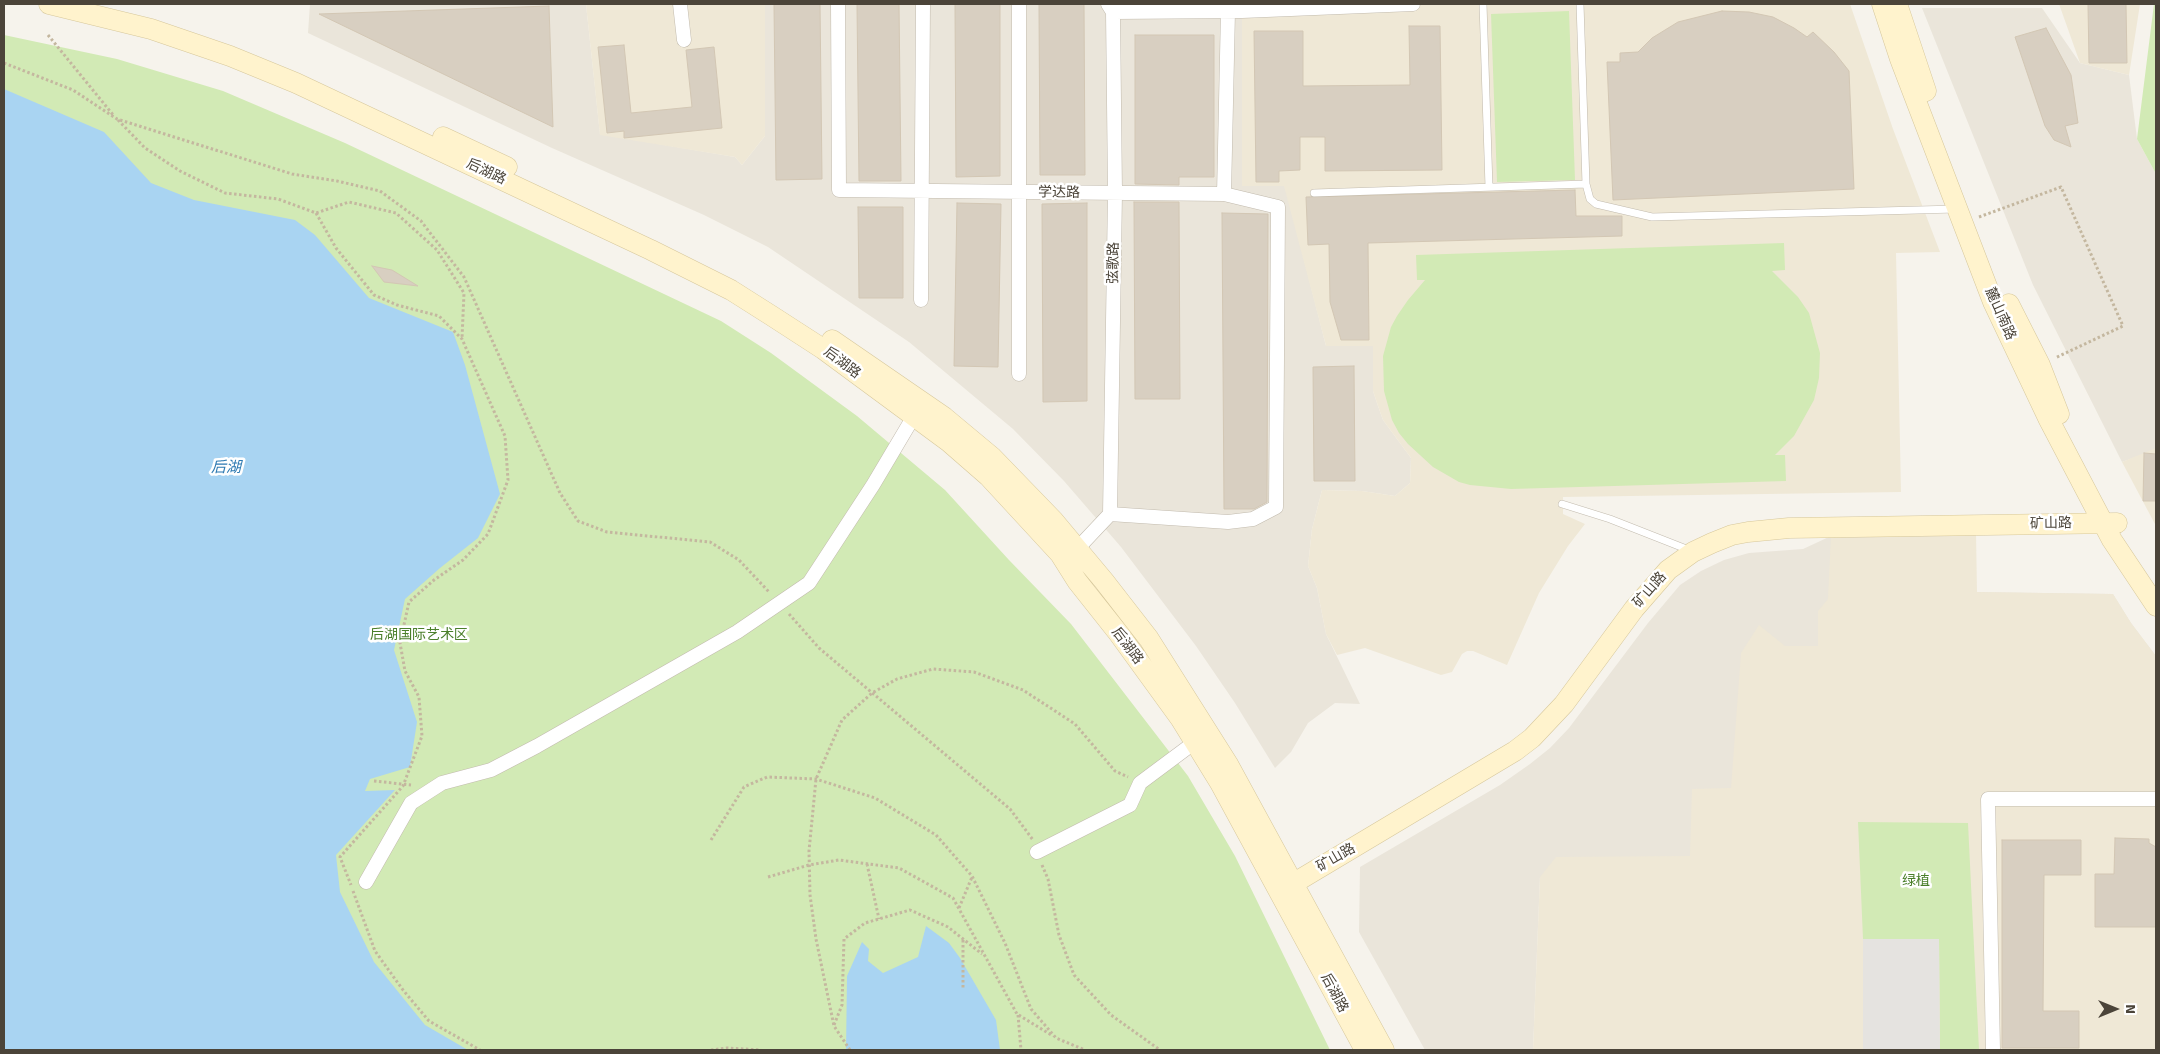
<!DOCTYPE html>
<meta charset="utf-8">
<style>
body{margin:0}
#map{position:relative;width:2160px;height:1054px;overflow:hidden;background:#f6f3ec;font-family:Signika,sans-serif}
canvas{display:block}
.frame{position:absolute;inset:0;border:5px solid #4b4439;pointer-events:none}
.north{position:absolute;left:2090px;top:984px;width:50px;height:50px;-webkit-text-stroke:4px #fff;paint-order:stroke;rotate:90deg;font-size:14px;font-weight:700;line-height:20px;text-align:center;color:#4b4439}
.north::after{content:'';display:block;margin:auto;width:18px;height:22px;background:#4b4439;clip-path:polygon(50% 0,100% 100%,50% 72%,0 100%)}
</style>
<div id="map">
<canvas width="2160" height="1054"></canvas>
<div class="frame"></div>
<div class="north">N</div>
</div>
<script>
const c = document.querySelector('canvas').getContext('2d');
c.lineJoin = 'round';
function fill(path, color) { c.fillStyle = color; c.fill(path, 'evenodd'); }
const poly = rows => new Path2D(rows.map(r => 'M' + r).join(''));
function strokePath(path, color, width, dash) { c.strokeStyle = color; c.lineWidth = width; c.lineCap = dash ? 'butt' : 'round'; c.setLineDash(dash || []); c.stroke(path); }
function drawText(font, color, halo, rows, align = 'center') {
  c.font = font + ' Signika,"Noto Sans SC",sans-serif'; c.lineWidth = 5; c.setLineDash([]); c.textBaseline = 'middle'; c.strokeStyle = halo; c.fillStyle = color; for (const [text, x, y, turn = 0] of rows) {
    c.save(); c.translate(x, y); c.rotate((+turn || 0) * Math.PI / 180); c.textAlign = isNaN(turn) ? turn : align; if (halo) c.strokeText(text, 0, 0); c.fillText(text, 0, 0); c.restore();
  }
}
const residential = poly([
 [310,4,586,4,600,134,735,157,742,165,765,136,765,4,1239,4,1326,346,1373,346,1373,391,1378,406,1383,420,1411,458,1410,483,1395,496,1362,491,1322,490,1312,529,1308,566,1317,588,1326,634,1360,704,1335,703,1308,723,1291,752,1275,768,1235,703,1196,646,1121,547,1064,481,1013,429,909,342,768,247,704,215,552,148,308,33],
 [1922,8,2042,8,2080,63,2129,75,2137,139,2156,174,2156,450,2122,462,2033,285],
 [1976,533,1976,592,2113,594,2131,623,2156,656,1850,861,1540,877,1533,1050,1425,1050,1359,932,1360,867,1500,785,1530,764,1550,748,1569,728,1648,623,1680,585,1701,571,1724,560,1749,553,1803,549,1831,536]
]);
const education = poly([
 [586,4,765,4,765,136,742,165,735,157,600,135],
 [1239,4,1850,4,1893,129,1940,252,1896,253,1901,492,1563,497,1563,514,1585,524,1568,546,1539,593,1507,665,1473,651,1467,651,1462,654,1452,672,1441,675,1365,648,1337,655,1326,634,1317,588,1308,566,1312,529,1322,490,1362,491,1395,496,1410,483,1411,458,1383,420,1378,406,1373,391,1373,346,1326,346,1284,186,1242,186,1242,11],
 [2059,4,2140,4,2129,75,2080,63],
 [2156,448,2156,526,2122,462],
 [1976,533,1977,592,2113,594,2131,623,2156,656,2156,1050,1533,1050,1540,877,1556,857,1690,856,1692,789,1731,788,1741,653,1759,625,1785,646,1818,646,1818,611,1828,599,1831,536]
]);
const green = poly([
 [2154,4,2156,4,2156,174,2137,139],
 [1569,11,1575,180,1497,182,1491,14],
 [4,35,117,59,223,91,345,143,721,321,771,353,857,416,945,490,1009,560,1071,624,1188,776,1235,856,1330,1050,4,1050],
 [1784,243,1785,270,1772,271,1798,297,1809,313,1820,353,1819,378,1814,400,1794,436,1775,455,1785,455,1786,481,1511,489,1470,485,1459,482,1433,467,1408,444,1399,433,1392,420,1384,391,1383,356,1391,327,1397,316,1408,300,1425,280,1417,280,1416,255],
 [1858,822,1968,823,1979,1050,1940,1050,1939,940,1863,939]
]);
const parking = poly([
 [1939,939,1940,1050,1863,1050,1863,939]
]);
const water = poly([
 [4,89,104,132,151,183,194,200,295,220,315,235,369,298,453,332,465,365,500,494,478,538,440,568,405,599,394,650,417,722,410,767,370,779,365,791,395,790,336,855,340,892,374,962,425,1025,468,1050,4,1050],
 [926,926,949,943,960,958,996,1020,1000,1050,846,1050,847,976,862,942,869,949,868,961,883,973,918,957]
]);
const building = poly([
 [774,4,820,4,822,179,776,180,774,4],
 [857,4,899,4,901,181,859,181,857,4],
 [955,4,1000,4,1000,176,956,177,955,4],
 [1039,4,1084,4,1085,175,1040,175,1039,4],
 [2088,4,2126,4,2127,63,2089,63,2088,4],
 [549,6,553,127,319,14,549,6],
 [1722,11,1749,12,1773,17,1794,28,1807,37,1813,32,1834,52,1849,71,1854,189,1613,200,1607,62,1620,62,1620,53,1638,52,1652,38,1678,22,1722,11],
 [1409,26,1440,26,1442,170,1325,171,1325,137,1300,137,1300,170,1279,171,1279,182,1256,182,1254,31,1303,31,1303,86,1410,85,1409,26],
 [2046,28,2071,75,2078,123,2065,126,2071,147,2054,140,2045,126,2015,37,2046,28],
 [1135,35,1214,35,1214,177,1179,177,1179,185,1135,184,1135,35],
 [624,45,631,113,692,107,686,50,714,47,722,128,624,138,624,131,607,133,598,47,624,45],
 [1575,190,1576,216,1622,216,1622,236,1368,243,1369,340,1341,340,1330,302,1329,244,1308,245,1306,197,1575,190],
 [1134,202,1179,202,1180,399,1135,399,1134,202],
 [957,203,1001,204,998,367,954,366,957,203],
 [1087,203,1087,401,1043,402,1042,204,1087,203],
 [858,207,903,207,903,298,859,298,858,207],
 [1222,213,1268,214,1267,502,1254,509,1224,509,1222,213],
 [372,266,392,270,418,286,384,282,372,266],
 [1354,366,1355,481,1314,481,1313,367,1354,366],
 [2144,453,2156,454,2156,501,2143,501,2144,453],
 [2115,838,2149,839,2149,843,2156,847,2156,927,2095,927,2095,874,2114,874,2115,838],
 [2002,840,2081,840,2081,875,2044,875,2043,1011,2079,1011,2079,1048,2002,1048,2002,840]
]);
const path = poly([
 [48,35,114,116],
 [4,63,73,90,117,119,292,174,337,181,380,191,421,221,464,277,560,493,578,521,607,532,710,542,739,560,770,593],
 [118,120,145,148,180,171,225,193,278,199,316,213,349,202,396,213,437,250,464,293,462,338],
 [316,213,336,248,374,295,397,305,439,316,462,339,505,436,508,480,488,534,463,560,434,580,409,602,400,643,405,671,419,697,422,736,403,786,340,857,351,885],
 [1979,217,2061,187,2123,326,2055,358],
 [789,614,819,648,1010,809,1033,840],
 [374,781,411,785],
 [711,840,744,787,767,777,816,779,875,798,936,835,972,876,1005,943,1031,1009,1056,1038,1085,1050],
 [867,864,879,919],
 [1042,865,1048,879,1059,935,1074,975,1111,1015,1160,1050],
 [768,877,809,865,839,860,899,868,953,898,1017,1014,1053,1036],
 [353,891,375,951,403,990,429,1021,480,1050],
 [959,908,972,877],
 [963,940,963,990],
 [1018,1015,1021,1050],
 [834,1025,842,1005,844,939,865,923,910,910,948,927,982,954],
 [711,1050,727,1048,761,1050],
 [850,1050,834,1026,816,939,810,895,809,851,816,779,842,720,872,693,897,679,933,669,974,672,1023,690,1075,724,1115,771,1128,777]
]);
const lane = poly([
 [1483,4,1489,187],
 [1580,4,1586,184],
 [1314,193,1586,184,1590,199,1596,204,1652,217,1956,209],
 [1562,504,1610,519,1689,550]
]);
const street = poly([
 [680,4,684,40],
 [838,4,839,190,1224,194,1278,207,1276,507,1253,519,1228,522,1110,514,1077,549],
 [1019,4,1019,374],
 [1108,4,1113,12,1115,193,1110,514],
 [1113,12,1242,11,1413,4],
 [1224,194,1228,11],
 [921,300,923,4],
 [1037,852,1130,805,1140,783,1195,742],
 [366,882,411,803,442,783,491,770,537,746,737,632,809,583,873,485,914,416],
 [1993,1050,1988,799,2156,799]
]);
const secondary = poly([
 [49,4,151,29,230,56,296,83,651,250,731,290,772,316,823,349,949,442,988,476,1060,554,1077,581,1119,634,1180,718,1220,783,1365,1050],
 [1882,4,1900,59,1993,302,2048,418,2112,540,2156,606],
 [1897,4,1926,91],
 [443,137,507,167],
 [2009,304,2040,365,2059,414],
 [832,340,944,417,992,457,1053,520,1104,581,1149,639,1228,764,1384,1050],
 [1284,889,1515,751,1532,738,1564,704,1634,609,1668,570,1693,552,1712,543,1732,535,1748,532,1789,528,2117,523]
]);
const streetNames = [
 ["后湖路",486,172,25],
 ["学达路",1059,193,1],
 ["弦歌路",1114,263,-89],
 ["麓山南路",2000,314,66],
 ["后湖路",842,363,37],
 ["矿山路",2051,524,-1],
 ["矿山路",1650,590,-49],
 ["后湖路",1127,646,53],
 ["矿山路",1336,858,-30],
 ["后湖路",1334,993,62]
];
const parkNames = [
 ["后湖国际艺术区",419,635],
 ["绿植",1916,881]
];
const waterNames = [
 ["后湖",226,468]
];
fill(residential, '#eae5da');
fill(education, '#efe8d6');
fill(green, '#d2eab5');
fill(parking, '#e5e3e0');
fill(water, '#a9d4f2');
fill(building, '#d8cfc1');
strokePath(building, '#d3c7b4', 1);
strokePath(lane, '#c2bbae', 8);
strokePath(street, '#c2bbae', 15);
strokePath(secondary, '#d6c79b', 21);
strokePath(path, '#c4b79f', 3, [2.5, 2.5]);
strokePath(lane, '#fff', 7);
strokePath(street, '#fff', 14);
strokePath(secondary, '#fff3cd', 20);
drawText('14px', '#4b4439', '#fff', streetNames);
drawText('14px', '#4a7f2a', '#fff', parkNames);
drawText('italic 15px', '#2e7ab2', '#fff', waterNames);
</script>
